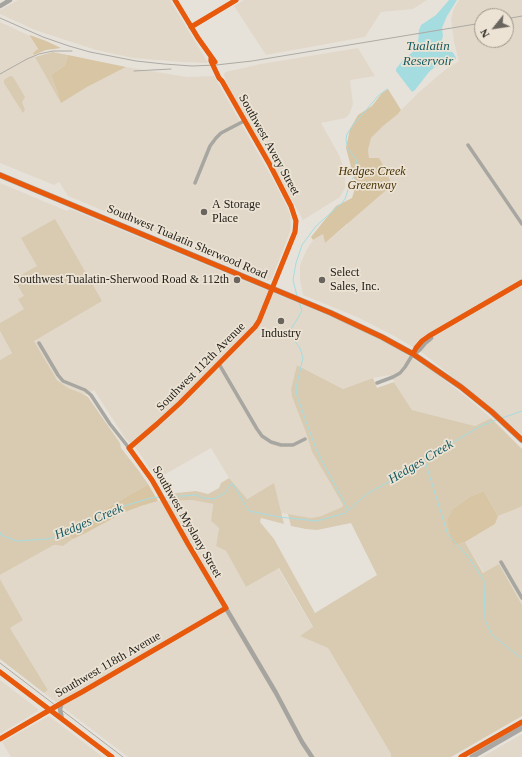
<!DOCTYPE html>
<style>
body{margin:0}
#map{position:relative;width:522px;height:757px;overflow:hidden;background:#e6e2da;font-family:"Times New Roman",serif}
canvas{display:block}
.north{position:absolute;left:474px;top:8px;width:40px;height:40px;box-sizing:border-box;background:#ece3d4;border:1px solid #9c968a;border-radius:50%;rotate:240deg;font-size:11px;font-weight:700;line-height:16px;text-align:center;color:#25221c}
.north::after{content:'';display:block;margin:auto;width:14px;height:18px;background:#69655e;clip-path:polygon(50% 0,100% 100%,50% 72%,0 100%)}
</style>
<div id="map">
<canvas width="522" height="757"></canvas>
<div class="north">N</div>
</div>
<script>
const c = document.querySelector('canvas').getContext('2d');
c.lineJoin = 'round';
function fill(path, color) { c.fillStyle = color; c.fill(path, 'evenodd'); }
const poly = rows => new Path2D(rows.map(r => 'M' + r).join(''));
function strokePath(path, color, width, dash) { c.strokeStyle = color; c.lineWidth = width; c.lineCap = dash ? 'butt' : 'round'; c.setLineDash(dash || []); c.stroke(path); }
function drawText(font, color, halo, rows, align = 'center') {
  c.font = font + ' "Times New Roman",serif'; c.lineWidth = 3.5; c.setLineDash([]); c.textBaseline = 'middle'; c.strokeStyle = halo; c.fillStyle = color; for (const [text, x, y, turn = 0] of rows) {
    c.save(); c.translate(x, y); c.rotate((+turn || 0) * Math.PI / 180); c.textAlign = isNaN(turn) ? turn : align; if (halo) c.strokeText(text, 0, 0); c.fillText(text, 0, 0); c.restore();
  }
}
const built = poly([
 [18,0,170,0,208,63,181,62,133,58,96,50,35,30,0,14,0,10],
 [244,0,427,0,413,9,381,12,365,37,266,55,234,6],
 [459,0,522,0,522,435,489,406,424,354,396,337,357,317,303,295,300,280,300,265,306,251,313,240,323,234,325,243,347,225,369,158,368,150,371,138,383,126,400,112,401,110,418,93,445,70,459,61,454,42,451,19,454,8],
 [482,16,506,16,506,40,482,40],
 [0,22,30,36,38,50,33,53,62,102,87,87,126,67,187,77,214,76,271,176,286,205,290,215,291,224,290,232,272,278,270,280,266,281,218,261,221,254,176,235,174,239,128,221,68,196,59,182,54,185,0,163],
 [358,48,375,76,350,80,353,104,349,115,345,118,321,123,339,155,345,172,345,188,340,197,303,220,227,84,224,75,225,72,261,64],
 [0,183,67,211,70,209,332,317,361,330,396,348,435,373,465,396,491,418,475,426,412,410,390,375,373,378,343,389,298,365,291,389,292,397,306,433,312,452,343,505,342,507,321,516,311,518,281,513,273,484,246,499,229,478,211,448,157,479,138,451,125,438,94,390,85,395,81,393,68,388,62,384,53,375,34,341,37,266,24,296,24,309,0,323],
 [0,331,12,353,0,360],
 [192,500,213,504,211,521,219,528,216,546,226,551,246,587,278,568,313,628,301,636,328,648,391,754,391,757,128,757,44,693,48,690,10,628,23,620,0,579,0,575,54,545,63,546,73,539,86,533,124,513,141,506,158,501],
 [522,506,522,605,499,565,484,573,465,542,495,524,498,516,516,509],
 [0,680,38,709,38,711,0,734],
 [49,716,103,757,11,757,2,742],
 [522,734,522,757,482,757]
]);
const green = poly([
 [53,52,68,55,65,65,51,75,61,103,35,57],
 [10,76,12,76,15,80,25,97,22,102,25,110,23,113,4,83,4,80],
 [55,219,102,301,34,341,57,380,68,388,81,393,88,397,120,443,121,448,139,471,148,484,64,533,73,539,63,546,54,545,0,575,0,360,12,353,0,331,0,323,24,309,18,299,24,296,14,279,37,266,21,238],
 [297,365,343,389,373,378,377,388,394,382,412,410,475,426,491,418,522,449,522,506,516,509,498,516,484,491,469,497,454,508,456,545,465,542,483,573,499,564,522,605,522,716,451,757,391,757,391,754,328,648,300,636,313,627,279,568,246,587,226,551,216,546,219,528,211,521,213,504,192,500,170,501,166,494,196,491,208,494,219,488,221,483,229,478,247,499,274,483,284,524,261,518,260,522,274,539,315,613,377,575,351,523,317,530,306,529,291,526,288,514,311,518,321,516,342,507,343,505,312,452,306,433,292,397,291,389],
 [0,579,23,620,10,628,48,690,44,693,0,659]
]);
const forest = poly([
 [30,35,46,41,61,48,46,50,34,55,33,53,38,49,30,36],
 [68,55,126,67,87,87,61,103,51,75,65,65],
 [388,89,401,110,398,114,383,126,371,138,368,150,369,158,379,158,384,167,392,185,325,243,323,234,313,240,311,237,336,206,352,198,356,185,346,148,350,129,358,115,372,106,382,93],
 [148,484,158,501,141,506,123,513,86,533,73,539,64,533],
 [484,491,498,516,495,524,465,542,456,545,452,543,447,520,454,508,469,497]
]);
const water = poly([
 [449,0,457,0,447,16,442,28,443,36,440,46,445,51,452,52,454,54,456,58,455,60,436,66,429,72,415,90,412,92,396,71,396,69,403,60,415,50,418,43,419,30,421,25,436,15]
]);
const stream = poly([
 [297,296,293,280,296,263,302,245,316,226,342,203,345,199,350,184,357,170,356,159,348,149,346,140,347,134,353,125,362,115,378,96,387,89],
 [299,302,302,311,290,331,290,335,300,348,303,358,296,388,297,396,316,449,348,510],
 [502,418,522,411],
 [425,461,448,535,467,555,484,581,485,620,492,635,520,657,522,656],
 [165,497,169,498,176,496,182,496,197,495,203,498,214,499,225,493,231,484,233,484,249,511,279,517,317,521,345,513,367,494,415,467,447,446,479,427,496,420],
 [0,532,1,535,16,541,48,539,73,532,110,510,151,498,160,497]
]);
const street = poly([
 [468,145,522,224],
 [195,183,210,146,216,138,221,133,244,121],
 [39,343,58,375,63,381,85,390,91,395,110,424,129,448],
 [219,364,257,429,262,436,271,442,281,445,293,445,305,439],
 [377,383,393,377,400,373,405,367,413,354],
 [501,562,522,598]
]);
const secondary = poly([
 [175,0,198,38,213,59],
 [0,6,10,0],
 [191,27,236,0],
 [211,58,211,61,219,78,222,81,270,165,291,206,296,221,295,232,259,321,255,327,180,403,157,424,129,448,152,480,159,491,188,544,276,693,302,742,312,757],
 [413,354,416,348,422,341,429,336,522,282],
 [414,354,420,349,425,343,431,338],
 [0,672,112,757],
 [62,719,60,709,62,702],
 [0,739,60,704,82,692,226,608]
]);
const primary = poly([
 [461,757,522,722],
 [472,757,522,728]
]);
const highway = poly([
 [0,175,331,313,382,337,413,354,461,387,492,412,522,440]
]);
const rail = poly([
 [0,18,43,37,69,46,90,52,136,61,164,64,192,66,216,65,252,61,482,23],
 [506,19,522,16],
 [134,71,171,69],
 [0,74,27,59,39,54,53,51,72,51],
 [0,663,123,757]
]);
const cycleway = poly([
 [175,0,198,38,215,62],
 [191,27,236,0],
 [0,175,331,313,382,337,413,354,461,387,492,412,522,440],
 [413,354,416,348,422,341,429,336,522,282],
 [0,672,112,757],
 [0,739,60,704,82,692,226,608,188,544,152,480,129,448,157,424,180,403,255,327,259,321,295,232,296,221,291,206,270,165,222,81,219,78,211,61,211,58],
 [461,757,522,722]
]);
const markers = [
 [204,212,4,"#69655e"],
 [237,280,4,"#69655e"],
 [322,280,4,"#69655e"],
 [281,321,4,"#69655e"]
];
const streetNames = [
 ["Southwest Avery Street",269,145,61],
 ["Southwest Tualatin Sherwood Road",187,242,23],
 ["Southwest 112th Avenue",201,367,-45],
 ["Southwest Myslony Street",187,522,60],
 ["Southwest 118th Avenue",108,665,-30]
];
const parkNames = [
 ["Hedges Creek",372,172],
 ["Greenway",372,186]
];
const poiNames = [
 ["A Storage",212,205],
 ["Place",212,219],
 ["Select",330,273],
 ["Sales, Inc.",330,287],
 ["Southwest Tualatin-Sherwood Road & 112th",229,280,"right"],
 ["Industry",281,334,"center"]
];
const waterNames = [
 ["Tualatin",428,47],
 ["Reservoir",428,62],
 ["Hedges Creek",421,462,-31],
 ["Hedges Creek",89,522,-23]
];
fill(built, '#e1d8c9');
fill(green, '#d9cbb2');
fill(forest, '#d8c5a4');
fill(water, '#a5dce0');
strokePath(stream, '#a5dce0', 1);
strokePath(street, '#a7a6a1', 3.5);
strokePath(secondary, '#a6a49f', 4.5);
strokePath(primary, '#aaa7a3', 5);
strokePath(highway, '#a5a29e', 6);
strokePath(rail, '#acaaa4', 1);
strokePath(cycleway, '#e8590c', 5);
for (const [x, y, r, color] of markers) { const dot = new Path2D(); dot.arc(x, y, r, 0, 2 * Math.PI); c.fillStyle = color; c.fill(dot); strokePath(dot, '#ece3d4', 1.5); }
drawText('12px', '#25221c', '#ece3d4', streetNames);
drawText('italic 12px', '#473203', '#ece3d4', parkNames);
drawText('12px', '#25221c', '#ece3d4', poiNames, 'left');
drawText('italic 13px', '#165b61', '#ece3d4', waterNames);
</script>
